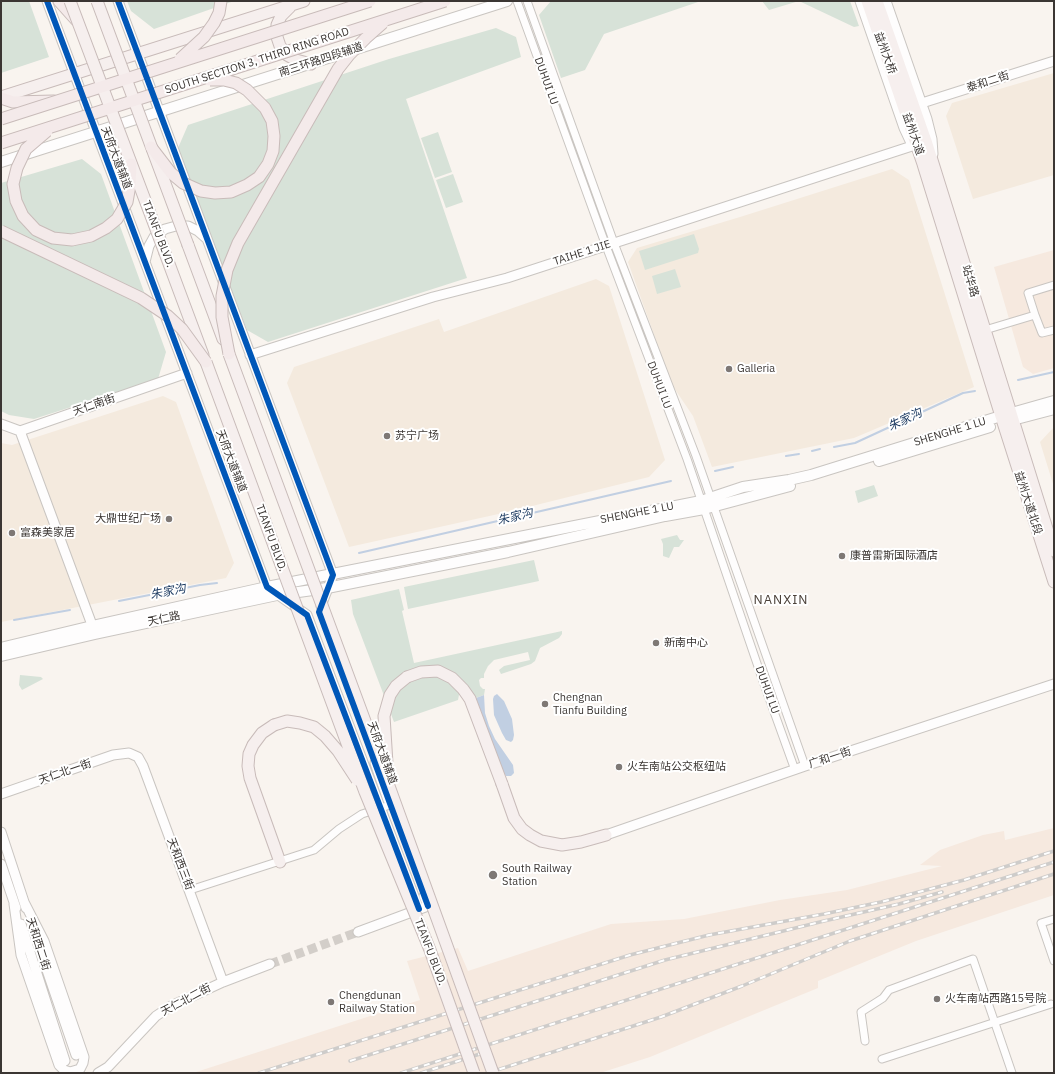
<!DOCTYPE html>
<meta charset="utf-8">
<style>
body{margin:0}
#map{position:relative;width:1055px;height:1074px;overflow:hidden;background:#f9f4ef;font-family:"IBM Plex Sans",sans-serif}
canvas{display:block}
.frame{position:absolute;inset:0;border:2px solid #3b3633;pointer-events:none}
</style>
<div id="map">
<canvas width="1055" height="1074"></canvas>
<div class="frame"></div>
</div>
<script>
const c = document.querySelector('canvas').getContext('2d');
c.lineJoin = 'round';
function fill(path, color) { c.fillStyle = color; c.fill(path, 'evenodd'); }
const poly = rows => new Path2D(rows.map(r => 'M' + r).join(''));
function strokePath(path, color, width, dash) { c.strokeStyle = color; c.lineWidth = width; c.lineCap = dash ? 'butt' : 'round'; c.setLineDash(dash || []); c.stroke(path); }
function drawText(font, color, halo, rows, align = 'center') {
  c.font = font + ' "IBM Plex Sans","Noto Sans SC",sans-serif'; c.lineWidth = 4; c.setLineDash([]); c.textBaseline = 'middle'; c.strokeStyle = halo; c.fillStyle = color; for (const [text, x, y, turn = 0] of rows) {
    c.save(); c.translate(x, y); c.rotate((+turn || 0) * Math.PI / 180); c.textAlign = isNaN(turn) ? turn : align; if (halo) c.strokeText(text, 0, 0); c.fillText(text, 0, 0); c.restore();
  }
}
const commercial = poly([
 [1054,73,1054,175,973,199,946,116,952,103],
 [892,169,909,180,974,387,854,438,712,467,693,416,672,385,628,262,637,248,740,217],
 [596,279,609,286,665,460,649,477,512,511,349,547,287,383,294,367,439,319,444,332],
 [163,396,176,402,234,563,226,578,1,622,1,443,12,445],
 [1054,427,1054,487,1040,442]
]);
const built = poly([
 [1054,250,1054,368,1033,374,1023,367,994,267],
 [1054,828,1054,895,916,941,818,981,818,988,650,1057,600,1073,193,1073,420,1000,407,961,458,948,468,971,611,924,684,919,780,900,847,890,942,866,920,865,940,850,983,835,1004,831,1005,840]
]);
const green = poly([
 [1,1,29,1,49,57,1,73],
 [127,1,234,1,154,29,131,11],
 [551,1,701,1,604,34,585,70,561,78,539,15],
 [762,1,850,1,859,26,854,27,799,1,769,10],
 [496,28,516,37,521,57,406,99,467,278,268,342,247,330,203,218,178,148,188,125,389,59],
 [438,132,452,172,435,178,421,138],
 [82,159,101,174,166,352,158,379,34,419,9,415,1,411,1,183],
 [453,174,463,202,446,208,436,180],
 [694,234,699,249,698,253,645,270,639,251],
 [675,269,681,287,657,294,652,276],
 [874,485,878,496,858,503,855,491],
 [677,535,680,540,684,540,679,547,674,547,669,558,663,556,663,544,661,539],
 [534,560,539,581,408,609,404,587],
 [399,589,404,610,402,611,414,663,562,631,562,634,559,638,540,648,535,661,531,664,501,674,499,670,504,666,530,660,528,652,494,660,488,666,484,674,484,678,481,678,479,680,480,686,483,689,485,689,484,695,473,699,461,684,458,700,394,722,353,614,351,600],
 [20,675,41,677,43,679,22,690,19,685]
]);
const water = poly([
 [497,694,504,701,512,719,514,735,513,740,511,742,506,740,502,733,494,715,493,699,494,696],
 [484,695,485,713,489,726,495,739,513,765,514,773,511,776,506,776,504,773,476,698]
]);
const stream = poly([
 [1018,380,1054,372],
 [834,447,855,443,963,393,975,391],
 [812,451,820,449],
 [786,456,799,454],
 [715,471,733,467],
 [359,553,671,481],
 [119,601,200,585,217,583],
 [14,620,70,610]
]);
const tertiaryTunnel = poly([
 [270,964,358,932]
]);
const minor = poly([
 [517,1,606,246,687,459,764,684,795,770],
 [527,1,614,243,696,456,805,766],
 [1035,315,1028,293,1054,285],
 [985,330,1035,315,1042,333,1054,330],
 [190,890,314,850,339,829,362,814,390,805],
 [1054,919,1041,923,1054,961],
 [865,1041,861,1012,883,998,889,990,973,959,1012,1073],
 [882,1059,1051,1004]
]);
const tertiary = poly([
 [47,1,267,587,307,615,417,904],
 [118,1,333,575,321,606],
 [860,1,904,128,911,143],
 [886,1,927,119,932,139,933,154],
 [922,103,1054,61],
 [145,262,149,246,154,237,165,229,176,226,188,226,198,231,206,238],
 [250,355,433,297,507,278,912,146],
 [1,424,20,431,187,373],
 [20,431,95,633],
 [375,763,388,800],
 [1,794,113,755,129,753,138,757,143,766,223,982],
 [1,832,26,908],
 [606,835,805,766,1054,684],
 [1,864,16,908],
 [14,904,21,955,59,1065,64,1070,70,1072,80,1069,83,1063,84,1057,44,941,24,902],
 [21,924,65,1061],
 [34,932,76,1055],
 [358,932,428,906,424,896],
 [98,1073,108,1067,156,1016,171,1006,223,982,270,964]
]);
const secondary = poly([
 [1,162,507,1],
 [1005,422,1054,409],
 [879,461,990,427],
 [1,648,92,626,267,587,701,501,743,487,789,480,811,475,1001,416,1054,401],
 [1,656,95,634,277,595,327,588,508,552,665,516,704,509,790,486]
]);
const primary = poly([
 [867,1,923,164,1001,416,1054,582],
 [877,1,926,141,1054,551],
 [290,7,281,16,277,25,277,37,280,46,287,55,296,60,311,64],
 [1,97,304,1],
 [188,245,223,339],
 [165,253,203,355],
 [274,725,262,733,253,745,249,754,248,766,250,778,280,862],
 [388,779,384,716,390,695,396,686,407,677],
 [502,784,514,818,522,829,530,835,541,841,562,845,581,842,606,835]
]);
const trunk = poly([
 [59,1,76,20],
 [1,98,13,102,54,101]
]);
const rail = poly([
 [350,1061,665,960,824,921,899,904,942,892],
 [259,1073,630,955,709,935,824,914,881,902,964,880,1054,851],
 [401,1073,1054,862],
 [421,1073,486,1052],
 [488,1073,661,1017,742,986,850,941,1054,874]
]);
const primaryBridge = poly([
 [70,1,165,253],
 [97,1,188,245],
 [229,354,389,786,493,1073],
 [206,362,365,792,430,950,474,1073],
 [407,677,421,672,438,671,452,678,463,689,470,699,502,784],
 [274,725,287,721,300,723,314,727,325,736,338,751,357,780]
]);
const trunkBridge = poly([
 [180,59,204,37,214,23,219,13,221,1],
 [1,119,370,1],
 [47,131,26,149,17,168,13,184,16,201,23,216,36,230,53,238,72,240,91,236,106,228,117,219,127,202,130,185,131,164],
 [1,143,445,1],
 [151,147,171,173,183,183,201,191,215,193,231,192,247,185,259,177,268,164,273,151,274,136,272,121,265,108,247,90,236,83,224,80,210,80],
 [1,231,141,298,168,316,182,329,206,362],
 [229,354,222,317,222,296,227,270,238,243,338,69,349,55,366,38,383,23]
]);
const cycleway = poly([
 [47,1,267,587,307,615,419,909],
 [118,1,333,575,319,612,428,906]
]);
const markers = [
 [729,369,4,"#7e7875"],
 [387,436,4,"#7e7875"],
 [169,519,4,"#7e7875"],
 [12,533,4,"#7e7875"],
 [842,556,4,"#7e7875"],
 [656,643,4,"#7e7875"],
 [545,704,4,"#7e7875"],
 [619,767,4,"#7e7875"],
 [493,875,5,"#7e7875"],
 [937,999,4,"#7e7875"],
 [331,1002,4,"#7e7875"]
];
const streetNames = [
 ["益州大桥",885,53,70],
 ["南三环路四段辅道",321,60,-18],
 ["SOUTH SECTION 3, THIRD RING ROAD",257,61,-18],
 ["DUHUI LU",546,81,70],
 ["泰和二街",988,82,-18],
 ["益州大道",913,134,71],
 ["天府大道辅道",116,158,69],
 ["TIANFU BLVD.",158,234,69],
 ["TAIHE 1 JIE",582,253,-18],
 ["站华路",970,281,73],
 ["DUHUI LU",659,385,69],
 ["天仁南街",94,405,-19],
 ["SHENGHE 1 LU",950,432,-17],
 ["天府大道辅道",231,461,69],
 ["益州大道北段",1028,503,72],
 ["SHENGHE 1 LU",637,513,-11],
 ["TIANFU BLVD.",271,538,70],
 ["天仁路",164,619,-12],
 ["DUHUI LU",767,690,70],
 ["天府大道辅道",382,753,70],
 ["广和一街",830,758,-18],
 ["天仁北一街",65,772,-19],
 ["天和西三街",180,864,69],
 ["天和西二街",38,944,72],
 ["TIANFU BLVD.",430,952,69],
 ["天仁北二街",186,1000,-28]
];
const poiNames = [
 ["Galleria",737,369],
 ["苏宁广场",395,436],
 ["大鼎世纪广场",161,519,"right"],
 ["富森美家居",20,533],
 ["康普雷斯国际酒店",850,556],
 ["新南中心",664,643],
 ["Chengnan",553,698],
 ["Tianfu Building",553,711],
 ["火车南站公交枢纽站",627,767],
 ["South Railway",502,869],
 ["Station",502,882],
 ["Chengdunan",339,996],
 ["Railway Station",339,1009],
 ["火车南站西路15号院",945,999]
];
const waterNames = [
 ["朱家沟",905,420,-25],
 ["朱家沟",515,517,-13],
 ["朱家沟",168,592,-11]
];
const quarterNames = [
 ["NANXIN",781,600]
];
fill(commercial, '#f4eade');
fill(built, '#f6e9df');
fill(green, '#d7e2d8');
fill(water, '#c1cfe2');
strokePath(stream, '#c1cfe2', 2);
strokePath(tertiaryTunnel, '#d3cec9', 9, [9, 4.5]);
strokePath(minor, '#c9c5c1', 9);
strokePath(tertiary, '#c9c5c1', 11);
strokePath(secondary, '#c9c5c1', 12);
strokePath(primary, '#c8bbb9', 13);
strokePath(trunk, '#c8bbb9', 13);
strokePath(minor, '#fefdfd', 7);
strokePath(tertiary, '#fefdfd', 9);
strokePath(secondary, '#fefdfd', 10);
strokePath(primary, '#f6efee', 11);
strokePath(trunk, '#f4eaea', 11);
strokePath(rail, '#ceccca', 3.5);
strokePath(rail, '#fff', 2, [6]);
strokePath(primaryBridge, '#c8bbb9', 13, []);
strokePath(trunkBridge, '#c8bbb9', 13, []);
strokePath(primaryBridge, '#f6efee', 11);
strokePath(trunkBridge, '#f4eaea', 11);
strokePath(cycleway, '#0057b8', 6);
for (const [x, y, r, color] of markers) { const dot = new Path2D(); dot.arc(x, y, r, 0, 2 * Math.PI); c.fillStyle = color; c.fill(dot); strokePath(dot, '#fff', 1.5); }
drawText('11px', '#3b3633', '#fff', streetNames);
drawText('11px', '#3b3633', '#fff', poiNames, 'left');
drawText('italic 12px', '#1d3b62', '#fff', waterNames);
c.letterSpacing = '1px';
drawText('13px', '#4b4139', '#fff', quarterNames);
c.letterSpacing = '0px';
</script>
